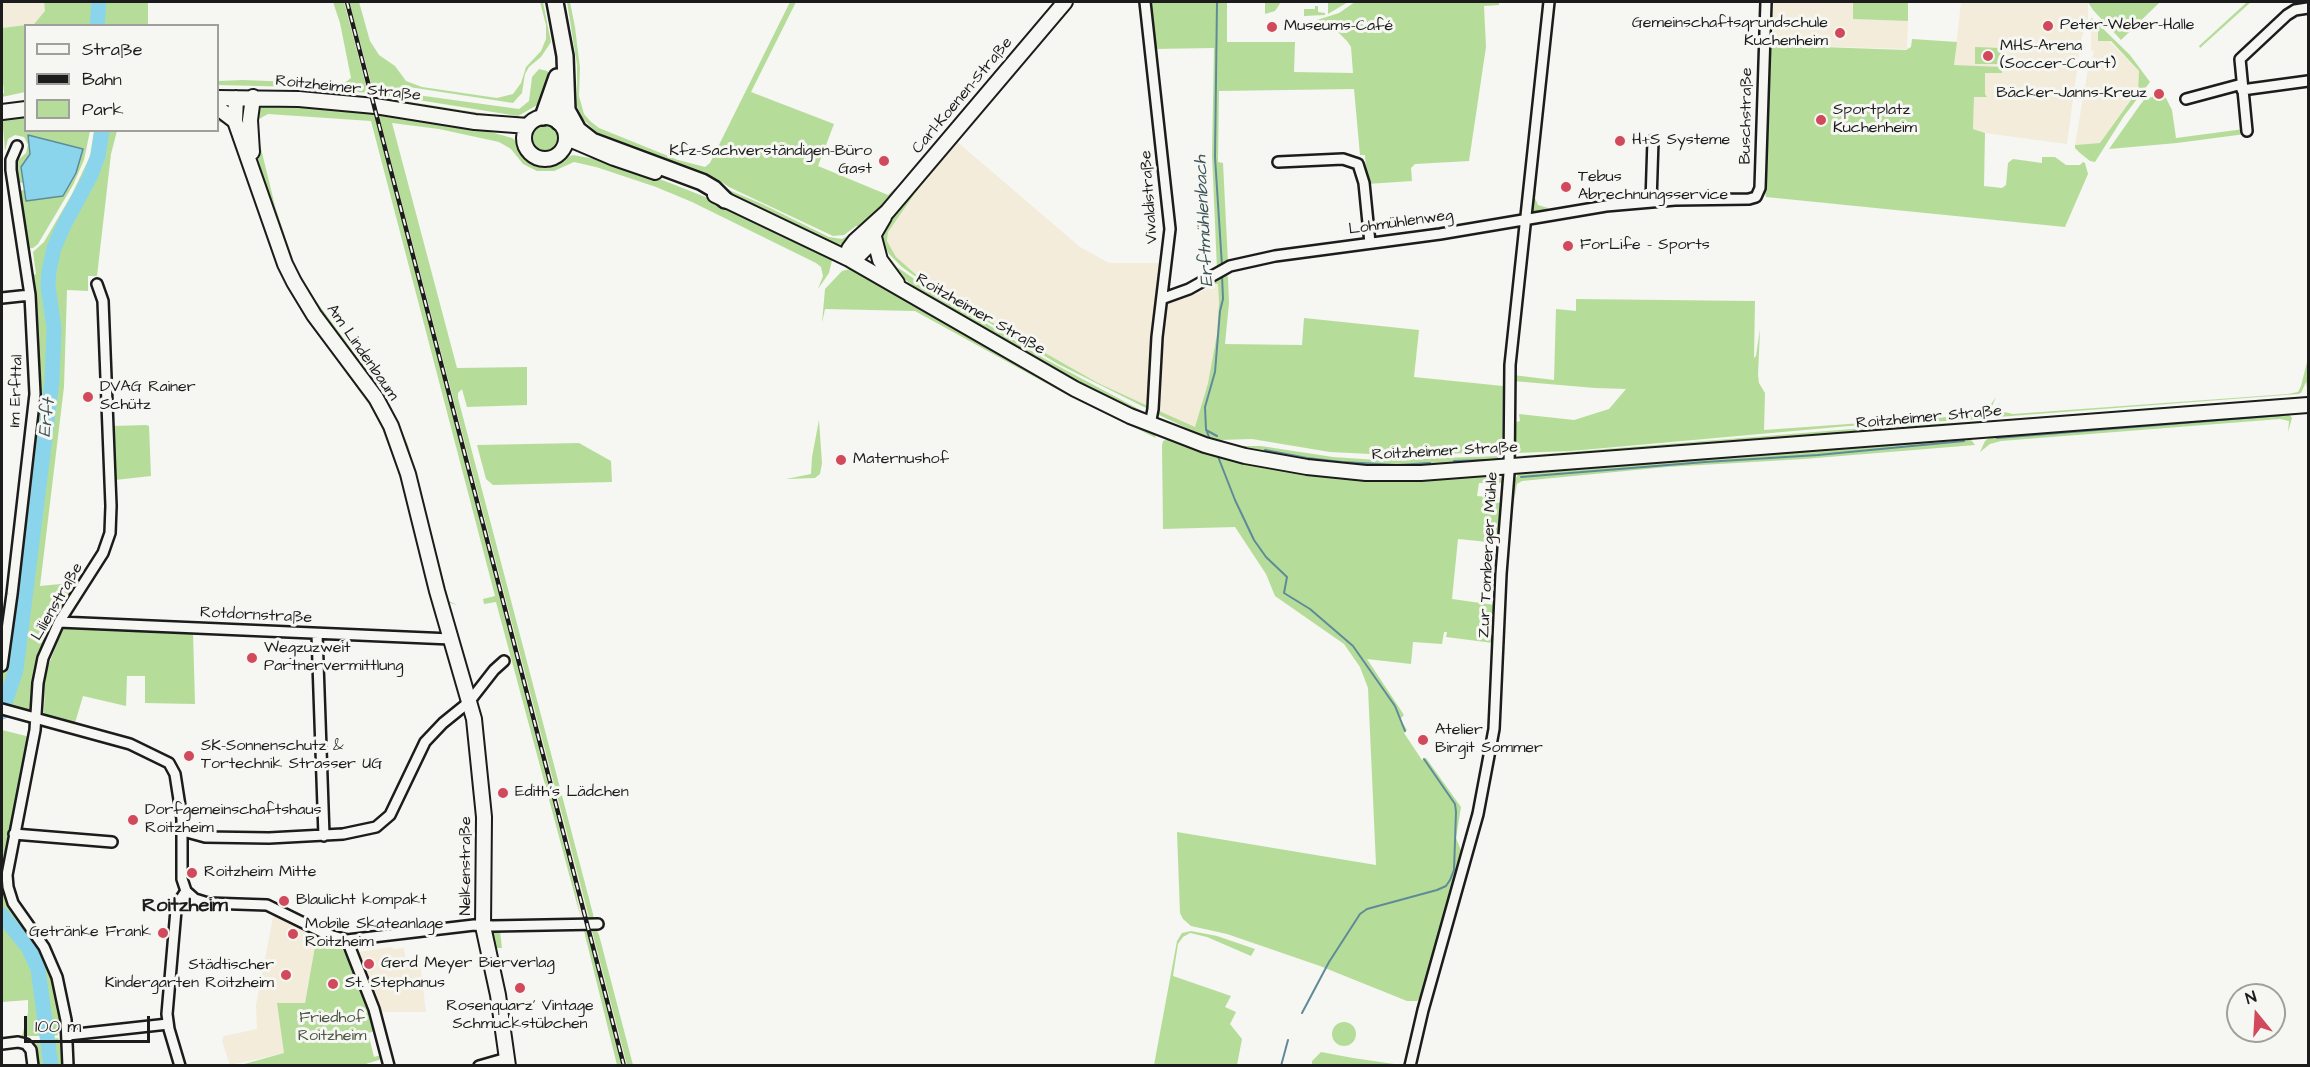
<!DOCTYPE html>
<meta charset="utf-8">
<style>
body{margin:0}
#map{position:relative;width:2310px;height:1067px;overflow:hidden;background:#f6f6f2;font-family:"Architects Daughter",sans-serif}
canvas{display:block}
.frame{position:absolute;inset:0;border:3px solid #1c1c1c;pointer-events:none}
.legend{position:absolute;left:24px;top:24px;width:195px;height:108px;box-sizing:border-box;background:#f6f6f2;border:2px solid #9f9f9c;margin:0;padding:8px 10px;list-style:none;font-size:18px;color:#1c1c1c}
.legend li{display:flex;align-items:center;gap:12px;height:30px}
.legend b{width:30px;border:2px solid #9f9f9c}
.north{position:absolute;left:2226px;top:983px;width:60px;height:60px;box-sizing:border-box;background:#f6f6f2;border:2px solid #9f9f9c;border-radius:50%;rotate:342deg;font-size:16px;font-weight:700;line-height:24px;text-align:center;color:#1c1c1c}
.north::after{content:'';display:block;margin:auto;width:21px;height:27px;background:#d1495b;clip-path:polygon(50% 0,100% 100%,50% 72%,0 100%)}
.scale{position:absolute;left:24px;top:1016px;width:126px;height:27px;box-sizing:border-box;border:3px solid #1c1c1c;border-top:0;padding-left:8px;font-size:18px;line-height:21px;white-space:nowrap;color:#1c1c1c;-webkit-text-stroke:4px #f6f6f2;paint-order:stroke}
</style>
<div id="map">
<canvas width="2310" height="1067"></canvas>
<div class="frame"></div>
<ul class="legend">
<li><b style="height:8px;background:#f6f6f2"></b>Straße</li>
<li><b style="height:8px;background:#1c1c1c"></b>Bahn</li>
<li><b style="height:16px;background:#b5dd99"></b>Park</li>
</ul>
<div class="north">N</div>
<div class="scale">100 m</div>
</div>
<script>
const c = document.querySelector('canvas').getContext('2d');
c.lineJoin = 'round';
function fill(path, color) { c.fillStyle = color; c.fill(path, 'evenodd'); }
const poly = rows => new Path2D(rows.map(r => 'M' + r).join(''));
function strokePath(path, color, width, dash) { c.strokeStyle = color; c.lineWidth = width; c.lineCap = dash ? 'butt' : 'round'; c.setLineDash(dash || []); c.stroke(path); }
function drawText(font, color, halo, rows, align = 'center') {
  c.font = font + ' "Architects Daughter",sans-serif'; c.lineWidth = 6; c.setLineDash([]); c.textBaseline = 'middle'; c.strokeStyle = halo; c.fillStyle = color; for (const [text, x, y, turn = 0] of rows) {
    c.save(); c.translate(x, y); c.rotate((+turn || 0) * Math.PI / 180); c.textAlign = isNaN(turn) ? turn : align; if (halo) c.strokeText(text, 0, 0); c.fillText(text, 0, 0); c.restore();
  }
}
const built = poly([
 [2,2,44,2,45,11,34,24,2,28],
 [344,2,349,2,374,94,368,93],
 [1773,2,1853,2,1853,19,1908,21,1907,49,1772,45],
 [1961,2,2088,2,2088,19,2081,40,2067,144,1985,133,1973,129,1974,97,1985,94,1985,73,1954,65],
 [2091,30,2098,30,2139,71,2138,89,2100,143,2075,145,2088,69,2090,69,2094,51,2091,50],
 [374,111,378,111,379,115,590,921,581,922,576,892],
 [955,140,1080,247,1109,263,1159,263,1155,307,1196,294,1218,283,1219,303,1217,334,1208,383,1195,428,1098,383,1010,333,921,279,896,258,887,241,888,232,936,163],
 [274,912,317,935,305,1003,277,1004,285,1053,230,1065,222,1041,224,1036,257,1029,256,1005],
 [586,927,591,927,593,935,627,1065,622,1065],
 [392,947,393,949,404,948,406,962,420,963,426,1012,380,1012,359,952]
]);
const green = poly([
 [44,2,96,2,91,25,26,26,25,92,2,97,4,92,2,74,2,28,34,24,45,11],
 [103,2,148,2,148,25,101,25],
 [333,2,344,2,368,93,298,87,218,85,218,81,243,80,343,84,351,78,340,23],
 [349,2,359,2,370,41,379,55,395,66,406,81,422,87,497,98,513,94,521,83,526,67,541,51,546,39,546,25,540,2,543,2,551,42,541,57,529,67,525,74,522,93,513,103,409,87,408,93,414,94,408,99,374,94],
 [567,2,570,2,575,27,580,68,579,96,584,114,590,121,599,128,678,160,705,167,710,163,790,2,796,2,751,92,834,124,818,166,888,195,895,188,898,190,864,227,856,226,844,235,833,236,729,187,717,179,596,132,583,119,577,106,577,65],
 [1149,2,1227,2,1227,42,1295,42,1294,72,1353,73,1351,47,1347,41,1333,27,1317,20,1339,13,1355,2,1499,2,1499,5,1484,6,1486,47,1469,161,1415,164,1411,168,1412,181,1367,184,1365,155,1360,155,1354,89,1219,91,1218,162,1223,163,1228,263,1217,269,1212,155,1214,48,1154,49],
 [1265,2,1281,2,1275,11,1265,14],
 [1328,2,1348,2,1328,14],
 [1853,2,1908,2,1908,21,1853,19],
 [2088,2,2160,2,2121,40,2093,10],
 [2247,2,2251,2,2200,48,2199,46],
 [1315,6,1318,6,1318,12,1325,13,1325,15,1304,16,1304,9,1315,9],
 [2092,18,2130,55,2150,82,2124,116,2095,162,2090,161,2080,153,2075,148,2075,145,2100,143,2138,90,2139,71,2111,41,2098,41,2098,30,2086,30,2086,22],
 [1912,39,1957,42,1954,65,2002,67,2002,73,1985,73,1985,94,1987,97,1974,97,1973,129,1985,133,1984,186,2002,188,2006,185,2008,163,2013,159,2042,163,2042,157,2055,157,2066,165,2080,165,2083,162,2085,163,2088,174,2065,227,1766,197,1764,188,1767,45,1906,50,1911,47],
 [1975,47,2001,48,2000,64,1975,64],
 [539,69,547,71,553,78,546,100,518,116,412,99,417,95,519,109,529,101,532,77],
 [2157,95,2166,98,2172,110,2176,138,2244,129,2243,131,2253,133,2177,143,2109,149,2140,105,2144,100],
 [373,96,518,119,543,104,540,111,518,123,374,100],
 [269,105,374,111,576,892,580,915,496,602,484,604,483,599,495,596,371,121,268,114,259,119,256,128,275,206,296,269,311,294,383,392,397,420,408,445,449,601,457,605,446,602,410,469,297,279,277,228,257,156,255,115,262,107],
 [218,112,227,118,273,243,366,390,395,446,434,608,398,471,381,426,370,406,306,317,286,285,230,130,225,123,218,122],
 [378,112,469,126,512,138,518,142,529,159,540,164,552,164,573,155,606,161,642,172,708,198,832,260,829,273,818,289,823,276,821,267,816,263,692,202,656,187,596,167,574,162,554,171,537,171,523,164,511,149,499,142,439,129,392,123,457,368,527,367,527,405,467,407,462,389,458,393,458,398,593,914,594,920,590,921],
 [25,113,26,130,90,131,84,160,73,185,38,244,33,248,26,249,18,191,24,190,26,201,63,196,28,136,30,154,21,167,23,183,16,182,15,163,26,153,28,145,24,137,15,135,8,139,5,151,2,116],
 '529 138a16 16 0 1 1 32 0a16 16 0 1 1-32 0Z',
 [582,123,595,134,715,181,729,190,762,204,829,237,842,239,859,229,847,243,842,245,833,243,753,205,590,136],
 [94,131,98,131,95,156,86,179,55,235,44,271,49,323,44,422,11,669,2,701,2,675,36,413,30,276,36,274,33,252,44,242,72,194,90,156],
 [104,131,117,131,111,154,97,276,88,276,88,291,67,290,64,387,40,586,81,582,57,619,49,619,49,622,56,622,35,702,32,702,31,708,27,711,7,705,15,690,18,675,23,624,55,405,58,319,54,296,56,255,61,237,99,160],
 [936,163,888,232,887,241,896,257,921,279,1010,333,1098,383,1148,406,1148,409,1058,364,931,288,902,267,889,254,880,240,882,232,896,210],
 [1534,175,1537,175,1535,198,1538,205,1548,208,1548,212,1536,214,1531,210],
 [882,248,897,267,929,289,1045,359,1146,413,1142,414,1116,405,922,293,886,264],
 [850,269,1153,432,1156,438,1062,392,915,311,825,309,822,323,825,289,842,271],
 [1225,272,1228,277,1229,303,1225,344,1302,345,1304,318,1419,330,1414,377,1503,386,1502,447,1484,452,1447,454,1370,454,1330,452,1252,439,1220,440,1199,434,1157,414,1157,410,1195,427,1208,383,1217,334,1219,303,1218,284,1215,284,1214,279],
 [1576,299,1755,301,1754,358,1756,356,1760,329,1758,375,1759,383,1765,393,1764,430,1975,415,1987,410,1996,397,1989,413,1983,419,1849,426,1571,451,1516,453,1513,443,1512,423,1520,421,1519,414,1574,420,1609,409,1626,389,1595,388,1513,381,1513,375,1554,380,1556,309,1576,311],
 [2308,358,2308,393,2306,382,2301,393,2298,394,1998,417,1997,415,1999,403,2000,411,2013,414,2288,394,2298,392,2301,386],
 [2299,397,2297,399,2003,424,2000,420],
 [2288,412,2292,418,2288,432,2289,421,2280,419,2001,441,1990,444,1980,452,1985,441,1994,434],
 [819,420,822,463,820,474,815,478,786,479,811,474,812,457],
 [1981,421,1979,424,1570,457,1520,456,1852,429],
 [146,425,149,426,151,476,115,480,113,426],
 [1969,437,1975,445,1804,459,1667,467,1522,481,1517,484,1511,517,1513,484,1519,472],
 [1168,439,1256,463,1494,473,1501,478,1502,482,1498,484,1479,483,1477,496,1499,498,1497,502,1498,503,1504,501,1498,554,1498,543,1458,539,1452,599,1495,605,1493,643,1446,637,1447,632,1444,632,1442,644,1413,642,1411,664,1367,659,1404,715,1400,719,1407,730,1404,733,1422,760,1426,758,1461,807,1456,838,1463,855,1423,996,1417,1001,1407,1001,1320,966,1227,934,1191,926,1183,919,1180,913,1177,832,1376,865,1368,688,1360,667,1344,644,1275,596,1266,574,1235,527,1163,529,1162,446,1163,441],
 [579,443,611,461,612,482,493,485,486,479,477,445],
 [1233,446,1261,446,1333,457,1377,460,1501,456,1493,461,1389,469,1282,459],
 [64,626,193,632,195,704,145,703,145,676,127,676,126,706,83,696,75,723,47,716,44,713,45,674],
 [2,730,30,737,4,866,8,902,44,955,57,988,64,1032,58,1033,58,1035,52,1036,45,984,40,964,26,938,2,908],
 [2,923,24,948,32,961,45,1036,22,1036,28,1013,28,1000,2,1002],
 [583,927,586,927,622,1065,617,1065],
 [591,927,595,927,599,935,633,1065,627,1065],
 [493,931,500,931,502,948,492,948,489,934],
 [1191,931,1217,936,1255,949,1251,956,1207,937,1190,933,1183,937,1178,944,1173,976,1231,996,1225,1007,1236,1012,1230,1024,1242,1039,1237,1065,1154,1065,1177,941,1182,933],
 [317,935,341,947,353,966,375,1027,375,1031,368,1033,374,1057,381,1055,382,1059,359,1066,237,1066,284,1053,277,1003,305,1003],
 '1332 1034a12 12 0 1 1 24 0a12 12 0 1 1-24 0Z',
 [58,1038,59,1040,64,1039,64,1065,54,1065,51,1039],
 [38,1040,43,1040,47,1065,35,1065,32,1044,38,1042],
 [1321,1052,1353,1058,1401,1065,1312,1065,1312,1061]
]);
const water = poly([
 [28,135,83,149,76,173,63,196,26,201,21,167,30,154,28,135]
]);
const stream = poly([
 [1217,2,1215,157,1222,266],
 [2307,413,2308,413],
 [1206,430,1217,436],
 [1209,437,1206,429,1205,407,1215,372,1220,311,1223,299,1222,275],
 [1997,438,2283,415],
 [1265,450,1307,458,1342,462,1397,465,1430,463],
 [1217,454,1235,500,1254,540,1266,557,1287,577,1284,593,1310,609,1353,646,1395,706,1405,731],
 [1454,461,1485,460],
 [1521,477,1705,462,1818,455,1964,441],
 [1302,1013,1329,962,1360,914,1367,909,1437,890,1446,886,1450,880,1454,870,1456,812,1455,804,1424,759],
 [1281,1066,1288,1040]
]);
const river = poly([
 [97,26,99,2],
 [2,712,16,670,52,381,54,328,48,286,49,271,54,248,63,227,90,177,98,156,102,130],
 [2,915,28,947,38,969,51,1066]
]);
const street = poly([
 [1145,2,1170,229,1157,337,1153,409,1150,425],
 [2242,90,2308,81],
 [2186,99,2242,84],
 [2247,131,2240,59,2287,15,2295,10,2308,8],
 [1278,162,1343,159,1358,164,1364,183,1370,243],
 [1651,202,1653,140],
 [2,298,30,295],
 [1164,298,1189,289,1230,266,1275,256,1440,234,1606,206,1675,200,1749,199,1756,197,1760,188,1766,2],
 [59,622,451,639],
 [317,634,324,836],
 [2,666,12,594,35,394,30,295,11,170,11,160,17,146],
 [2,709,130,744,169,763,175,774,182,819,182,879,186,891,195,899,208,903,267,905,326,934,347,940,474,925,493,926,598,924],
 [183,831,205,837,269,838,343,834,376,827,390,815,425,742,443,723,469,702,494,670,504,661],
 [14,834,112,842],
 [347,940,374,1009,389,1066],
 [68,1035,168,1024],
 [2,1044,18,1042,26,1044,31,1050,33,1066],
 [68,1066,66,1020,57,977,44,947,13,903,8,887,7,875,35,730,38,683,43,658,59,622,103,553,110,533,111,506,103,301,97,284],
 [180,1066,169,1029,167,1014,176,910,178,903,186,891],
 [479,1066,507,1058],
 [1410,1066,1423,1010,1478,814,1494,729,1501,574,1509,473,1510,365,1549,2]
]);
const secondary = poly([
 [218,98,299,99,375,106,475,122,528,126],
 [236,98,235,121,285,264,294,282,314,315,376,398,391,426,408,474,437,591,474,719,484,817,483,926,498,995,508,1066],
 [218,108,235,121],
 [2,112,26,109],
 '524 138a21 21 0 1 1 42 0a21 21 0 1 1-42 0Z',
 [567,138,614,158,655,172],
 [252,152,250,120,253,97],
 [715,195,849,259,1075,389,1130,416,1205,445,1245,456,1307,467,1366,473,1421,473,2308,405],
 [874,237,880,260,897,283],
 [849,259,849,249,855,241,887,212,1065,2],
 [849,259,858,256,866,248,884,217]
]);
const primary = poly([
 [555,2,565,56,567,110,578,130,592,141,702,182,714,189,725,200],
 [543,117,557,77],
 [559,122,559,96]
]);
const rail = poly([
 [347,2,624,1066]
]);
const markers = [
 [2048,26,6,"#d1495b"],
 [1272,27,6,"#d1495b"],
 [1840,33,6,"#d1495b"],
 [1988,56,6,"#d1495b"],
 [2159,94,6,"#d1495b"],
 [1821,120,6,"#d1495b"],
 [1620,141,6,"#d1495b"],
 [884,161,6,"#d1495b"],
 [1566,187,6,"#d1495b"],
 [1568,246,6,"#d1495b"],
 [88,397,6,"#d1495b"],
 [841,460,6,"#d1495b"],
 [252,658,6,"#d1495b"],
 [1423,740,6,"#d1495b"],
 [189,756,6,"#d1495b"],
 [503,793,6,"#d1495b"],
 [133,820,6,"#d1495b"],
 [192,873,6,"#d1495b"],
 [284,901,6,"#d1495b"],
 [163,933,6,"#d1495b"],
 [293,934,6,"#d1495b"],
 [369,964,6,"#d1495b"],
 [286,975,6,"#d1495b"],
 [333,984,6,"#d1495b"],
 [520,988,6,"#d1495b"]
];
const poiNames = [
 ["Gemeinschaftsgrundschule",1828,24,"right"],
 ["Kuchenheim",1828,42,"right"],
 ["Peter-Weber-Halle",2060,26],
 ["Museums-Café",1284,27],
 ["MHS-Arena",2000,47],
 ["(Soccer-Court)",2000,65],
 ["Bäcker-Janns-Kreuz",2147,94,"right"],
 ["Sportplatz",1833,111],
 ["Kuchenheim",1833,129],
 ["H+S Systeme",1632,141],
 ["Kfz-Sachverständigen-Büro",872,152,"right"],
 ["Gast",872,170,"right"],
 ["Tebus",1578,178],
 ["Abrechnungsservice",1578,196],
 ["ForLife - Sports",1580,246],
 ["DVAG Rainer",100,388],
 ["Schütz",100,406],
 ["Maternushof",853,460],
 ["Wegzuzweit",264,649],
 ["Partnervermittlung",264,667],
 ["Atelier",1435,731],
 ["Birgit Sommer",1435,749],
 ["SK-Sonnenschutz &",201,747],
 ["Tortechnik Strasser UG",201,765],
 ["Edith’s Lädchen",515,793],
 ["Dorfgemeinschaftshaus",145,811],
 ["Roitzheim",145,829],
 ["Roitzheim Mitte",204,873],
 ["Blaulicht kompakt",296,901],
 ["Mobile Skateanlage",305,925],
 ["Roitzheim",305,943],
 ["Getränke Frank",151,933,"right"],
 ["Gerd Meyer Bierverlag",381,964],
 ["Städtischer",274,966,"right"],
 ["Kindergarten Roitzheim",274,984,"right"],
 ["St. Stephanus",345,984],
 ["Rosenquarz’ Vintage",520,1007,"center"],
 ["Schmuckstübchen",520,1025,"center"]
];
const streetNames = [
 ["Roitzheimer Straße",348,89,6],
 ["Carl-Koenen-Straße",963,96,-50],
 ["Buschstraße",1747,116,-89],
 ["Vivaldistraße",1150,197,-94],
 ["Lohmühlenweg",1401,223,-8],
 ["Roitzheimer Straße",980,315,30],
 ["Am Lindenbaum",362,353,55],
 ["Im Erfttal",17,391,-88],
 ["Roitzheimer Straße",1929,418,-5],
 ["Roitzheimer Straße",1445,452,-3],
 ["Zur Tomberger Mühle",1489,555,-87],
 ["Lilienstraße",58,602,-60],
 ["Rotdornstraße",256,616,3],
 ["Nelkenstraße",467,866,-90]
];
const parkNames = [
 ["Friedhof",332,1019],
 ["Roitzheim",332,1037]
];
const waterNames = [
 ["Erftmühlenbach",1205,221,-93],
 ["Erft",48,418,-83]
];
const quarterNames = [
 ["Roitzheim",185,907]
];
fill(built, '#f3ecda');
fill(green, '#b5dd99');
fill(water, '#8bd5ec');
strokePath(water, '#5f8b99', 1.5);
strokePath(stream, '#5f8b99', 2);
strokePath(river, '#8bd5ec', 15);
strokePath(street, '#1c1c1c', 14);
strokePath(secondary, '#1c1c1c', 18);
strokePath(primary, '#1c1c1c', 20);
strokePath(street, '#f6f6f2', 9);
strokePath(secondary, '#f6f6f2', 14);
strokePath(primary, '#f6f6f2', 15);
strokePath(rail, '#1c1c1c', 4.5);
strokePath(rail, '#f6f6f2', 2, [7]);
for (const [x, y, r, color] of markers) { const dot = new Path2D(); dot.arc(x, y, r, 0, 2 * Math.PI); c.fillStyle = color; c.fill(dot); strokePath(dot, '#f6f6f2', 2); }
drawText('16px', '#1c1c1c', '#f6f6f2', poiNames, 'left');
drawText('16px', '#1c1c1c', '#f6f6f2', streetNames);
drawText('16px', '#4a5642', '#f6f6f2', parkNames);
drawText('italic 18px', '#3d545a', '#f6f6f2', waterNames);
drawText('bold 20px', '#1c1c1c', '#f6f6f2', quarterNames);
</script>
